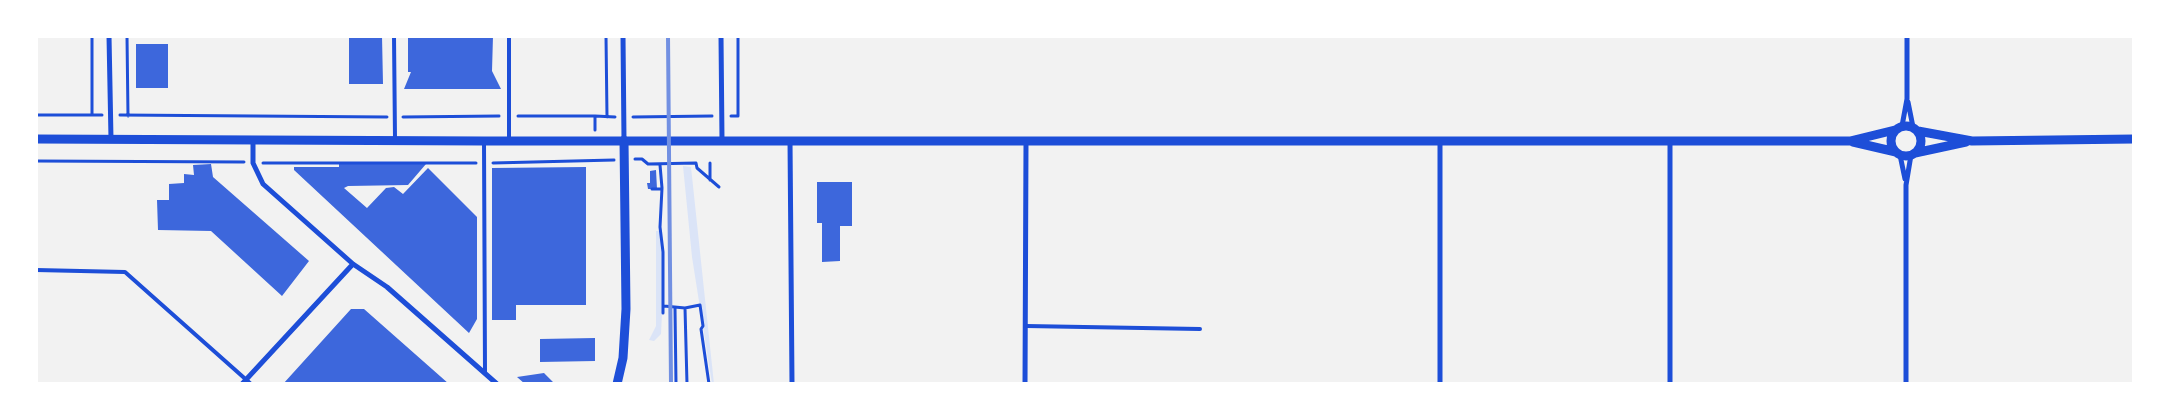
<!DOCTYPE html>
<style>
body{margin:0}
#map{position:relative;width:2170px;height:420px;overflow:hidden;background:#f2f2f2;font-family:"PT Sans",sans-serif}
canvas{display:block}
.frame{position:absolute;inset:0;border:38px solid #fff;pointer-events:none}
</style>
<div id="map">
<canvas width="2170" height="420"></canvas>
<div class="frame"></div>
</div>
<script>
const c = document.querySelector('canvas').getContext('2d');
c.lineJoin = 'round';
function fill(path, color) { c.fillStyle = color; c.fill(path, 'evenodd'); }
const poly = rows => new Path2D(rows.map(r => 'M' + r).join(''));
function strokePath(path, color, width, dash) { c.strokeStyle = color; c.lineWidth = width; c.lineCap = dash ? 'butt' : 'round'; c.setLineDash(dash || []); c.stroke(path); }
const green = poly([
 [683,166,691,167,714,384,712,384,692,257],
 [656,231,662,231,662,313,661,334,654,341,649,340,656,326]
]);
const building = poly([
 [349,36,382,36,383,84,349,84],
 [408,36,493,36,492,71,501,89,404,89,411,72,408,72],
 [136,44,168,44,168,88,136,88],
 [339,163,426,164,408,185,348,186,344,188,367,208,386,188,394,187,403,194,428,168,477,217,477,319,469,333,294,170,294,167,339,167],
 [211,164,213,177,309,261,282,296,211,231,158,230,157,200,169,200,169,184,184,183,184,174,194,175,193,165],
 [586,167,586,305,516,305,516,320,492,320,492,168],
 [656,170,657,189,648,189,647,183,650,183,650,171],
 [817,182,852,182,852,226,840,226,840,261,822,262,822,223,817,223],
 [351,309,364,309,449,384,283,384],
 [595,338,595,361,540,362,540,339],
 [544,373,555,384,525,384,517,377]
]);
const path = poly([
 [92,36,92,115],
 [127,36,128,116],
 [606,36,607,117],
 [36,115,102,115],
 [120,115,387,117],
 [518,116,595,116],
 [731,116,738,116,738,36],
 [403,117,499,116],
 [633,117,712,116],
 [595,130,595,116,615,117],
 [635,159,642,159,648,164,696,163,697,168,719,187],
 [36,161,244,162],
 [263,163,476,163],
 [493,163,614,160],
 [710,163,710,180],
 [660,165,662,188,660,227,663,252,663,313],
 [652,189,662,189],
 [664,306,685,308,700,305,703,326,701,329,709,384],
 [675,308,676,384],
 [685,308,687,384]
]);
const service = poly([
 [394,36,395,139],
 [509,141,509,36],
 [484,142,485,372],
 [36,270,125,272,251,384],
 [1026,326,1200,329]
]);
const minor = poly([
 [109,36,111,139],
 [623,36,624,140],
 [721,36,722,140],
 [1908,102,1913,127],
 [1902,126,1907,99,1907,36],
 [253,139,253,163,263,184,353,264,387,287,497,384],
 [790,140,792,384],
 [1440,142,1440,384],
 [1670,142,1670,384],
 [1900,155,1905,179],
 [242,384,353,264],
 [1025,384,1026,142],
 [1906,384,1906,185,1911,155]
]);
const tertiary = poly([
 '1891 141a15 15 0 1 1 30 0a15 15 0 1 1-30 0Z',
 [1918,131,1972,141,2134,139],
 [36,139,484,141,1850,141,1895,130],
 [1853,142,1896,152],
 [1915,153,1966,142],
 [617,384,623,358,626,309,624,140]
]);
const rail = poly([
 [668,36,671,384]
]);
fill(green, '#dbe4f7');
fill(building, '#3d67dc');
strokePath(path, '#1d4ed8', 3);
strokePath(service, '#1d4ed8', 4);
strokePath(minor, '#1d4ed8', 5);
strokePath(tertiary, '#1d4ed8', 9);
strokePath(rail, '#7290e2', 4);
</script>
